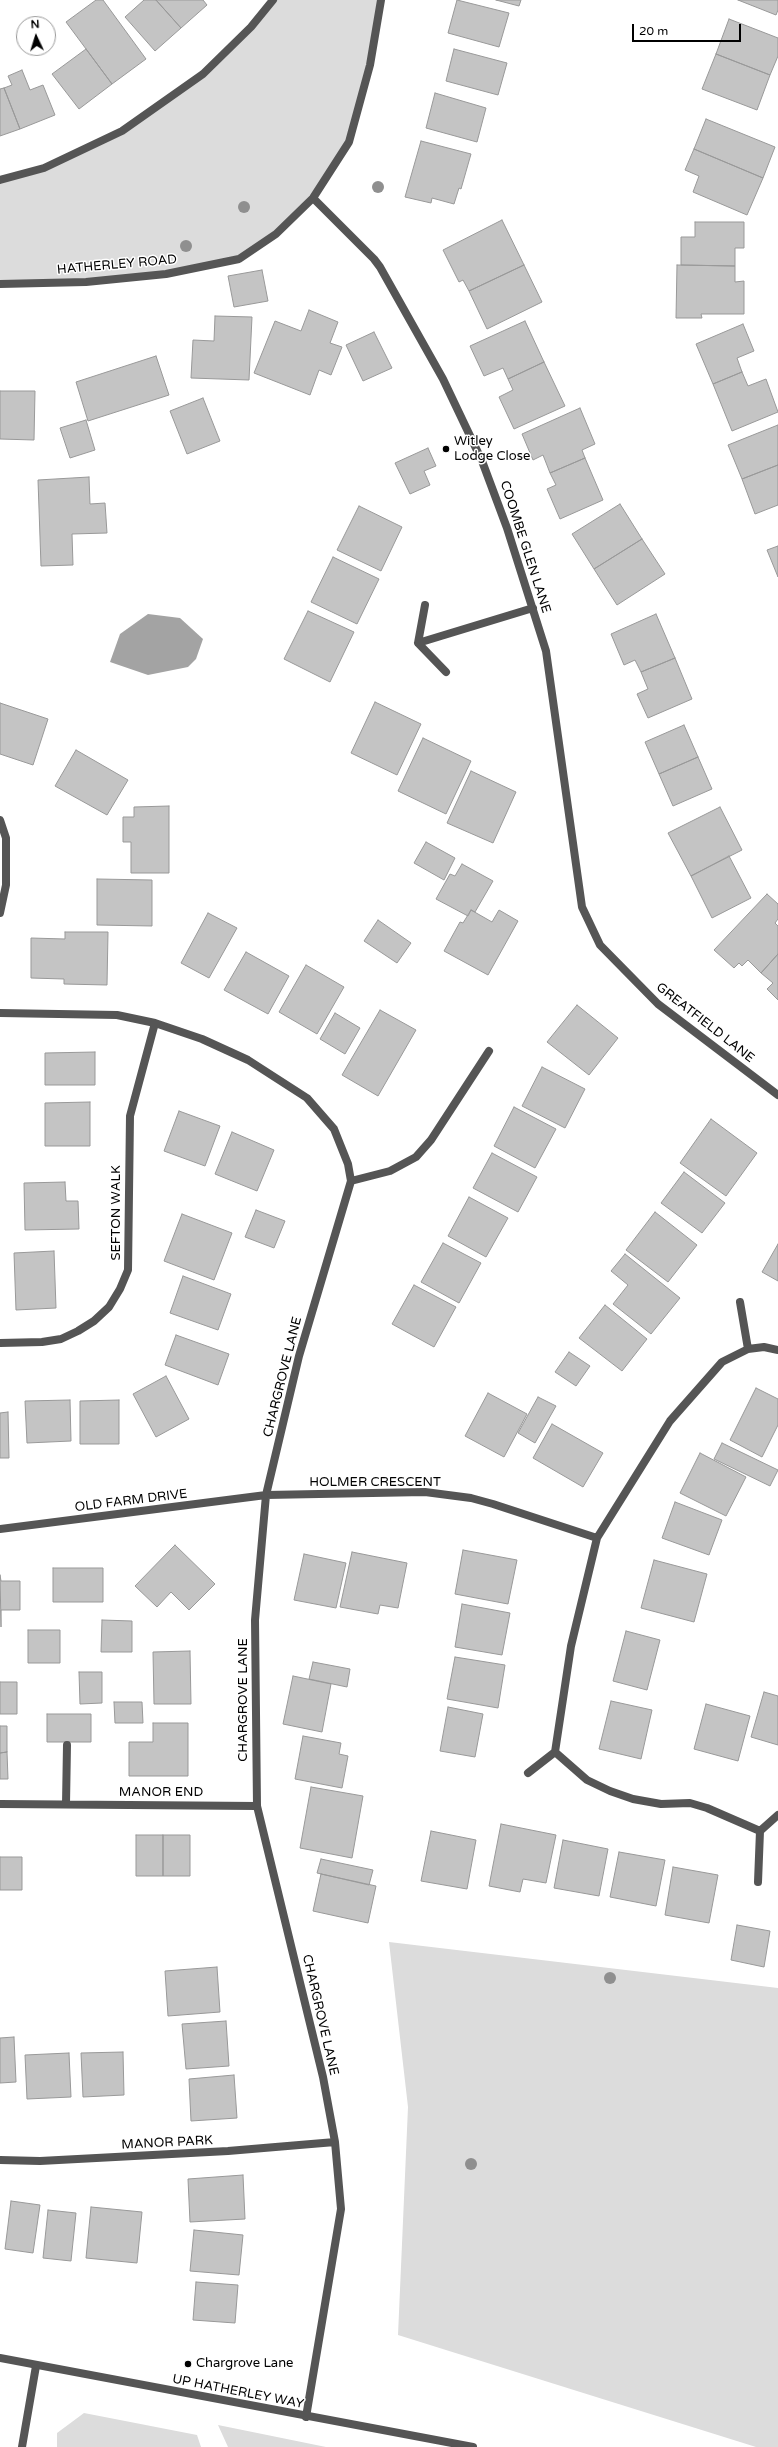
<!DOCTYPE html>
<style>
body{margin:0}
#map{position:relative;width:778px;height:2447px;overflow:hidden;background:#fff;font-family:"Varela Round",sans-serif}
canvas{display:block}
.north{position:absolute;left:16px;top:16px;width:40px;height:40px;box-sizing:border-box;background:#fff;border:1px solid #999;border-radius:50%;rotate:356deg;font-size:11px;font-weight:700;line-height:16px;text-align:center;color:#000}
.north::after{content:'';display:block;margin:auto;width:14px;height:18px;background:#000;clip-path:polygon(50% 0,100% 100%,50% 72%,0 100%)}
.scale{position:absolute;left:632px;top:24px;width:109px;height:18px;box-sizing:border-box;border:2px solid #000;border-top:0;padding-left:5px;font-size:12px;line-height:14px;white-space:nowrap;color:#000;-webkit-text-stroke:3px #fff;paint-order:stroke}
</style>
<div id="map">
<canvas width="778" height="2447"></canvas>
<div class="north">N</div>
<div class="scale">20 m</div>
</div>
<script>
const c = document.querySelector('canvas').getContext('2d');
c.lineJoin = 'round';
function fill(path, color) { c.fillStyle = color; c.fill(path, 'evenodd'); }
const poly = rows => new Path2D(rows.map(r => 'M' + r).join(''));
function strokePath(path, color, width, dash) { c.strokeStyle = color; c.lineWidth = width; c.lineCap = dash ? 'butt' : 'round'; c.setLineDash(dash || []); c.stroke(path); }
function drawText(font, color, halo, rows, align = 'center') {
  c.font = font + ' "Varela Round",sans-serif'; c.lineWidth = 3; c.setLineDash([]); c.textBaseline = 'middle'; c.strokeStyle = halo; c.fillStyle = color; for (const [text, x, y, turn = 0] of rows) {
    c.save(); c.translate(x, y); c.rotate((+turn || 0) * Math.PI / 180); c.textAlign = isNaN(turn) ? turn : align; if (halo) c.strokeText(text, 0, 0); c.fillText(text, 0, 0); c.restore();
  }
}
const green = poly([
 [273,0,381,0,349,142,313,198,276,234,239,259,166,274,0,284,0,180,44,168,123,131,203,74],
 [389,1942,778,1988,778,2447,756,2447,398,2335,408,2107],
 [84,2413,197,2435,201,2447,57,2447,57,2433],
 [218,2425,326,2447,228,2447]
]);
const water = poly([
 [148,614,180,618,203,639,196,659,188,667,148,675,110,662,120,634]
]);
const building = poly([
 [96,0,103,0,146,59,112,84,66,22,96,0],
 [144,0,156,0,181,28,155,51,125,17,144,0],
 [156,0,203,0,207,5,181,28,156,0],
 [457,0,509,13,499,47,448,33,457,0],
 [496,0,521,0,519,6,496,0],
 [738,0,778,0,778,10,776,15,738,0],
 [729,19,778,38,778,56,770,75,716,54,729,19],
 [86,49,112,84,79,109,52,74,86,49],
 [454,49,507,63,498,95,446,81,454,49],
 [716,54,770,75,757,110,702,89,716,54],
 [22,70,30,90,43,85,55,115,20,129,4,88,12,85,8,76,22,70],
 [4,88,20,129,0,136,0,89,4,88],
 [435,93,486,108,477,142,426,128,435,93],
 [706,119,775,147,763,178,694,149,706,119],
 [421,141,471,154,461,189,459,188,454,204,432,198,431,203,405,197,421,141],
 [694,149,763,178,747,215,693,192,699,176,685,170,694,149],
 [502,220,524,265,469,291,463,280,459,282,443,250,502,220],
 [695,222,744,222,744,248,735,248,735,266,681,265,681,237,695,237,695,222],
 [524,265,542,302,487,329,469,291,524,265],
 [677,265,735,266,735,282,744,281,744,314,701,314,702,318,676,318,677,265],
 [262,270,268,301,234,307,228,276,262,270],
 [309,310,338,322,330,343,342,347,331,375,319,370,310,395,254,373,275,321,301,331,309,310],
 [215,316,252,317,249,380,191,378,193,340,214,341,215,316],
 [525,321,544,362,508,379,503,368,484,376,470,346,525,321],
 [743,324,754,351,737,358,742,372,713,384,696,344,743,324],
 [374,332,392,368,363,381,346,345,374,332],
 [156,356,169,395,88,421,76,382,156,356],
 [544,362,565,406,514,429,499,397,513,390,508,379,544,362],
 [742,372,748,386,766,379,778,412,732,431,713,384,742,372],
 [0,391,35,391,34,440,0,439,0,391],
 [203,398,220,441,187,454,170,411,203,398],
 [580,408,595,444,582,450,585,458,550,473,543,455,533,460,522,434,580,408],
 [86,420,95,450,70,458,60,428,86,420],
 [778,425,778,465,742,479,728,445,778,425],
 [428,448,436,466,424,471,430,485,410,494,395,463,428,448],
 [585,458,603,500,560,519,547,489,556,485,550,473,585,458],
 [778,465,778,505,755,514,742,479,778,465],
 [89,477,90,504,105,503,107,533,72,534,73,565,41,566,38,480,89,477],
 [620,504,642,539,594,569,572,534,620,504],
 [359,506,402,527,381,571,337,550,359,506],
 [642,539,665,574,617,605,594,569,642,539],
 [778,546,778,577,767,550,778,546],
 [333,557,379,579,357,624,311,602,333,557],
 [308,611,354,632,330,682,284,659,308,611],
 [656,614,675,658,641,672,635,660,624,665,611,634,656,614],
 [675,658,692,699,648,718,637,694,648,689,641,672,675,658],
 [375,702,421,724,397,775,351,753,375,702],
 [0,703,48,719,33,765,0,754,0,703],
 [684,725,698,757,659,774,645,742,684,725],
 [423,738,471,761,446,814,398,791,423,738],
 [76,750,128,780,107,815,55,786,76,750],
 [698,757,712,789,673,806,659,774,698,757],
 [471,771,516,792,493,843,447,823,471,771],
 [169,806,169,873,131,873,131,842,123,842,123,817,134,817,134,807,169,806],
 [720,807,742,850,691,876,668,833,720,807],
 [426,842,455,858,444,880,414,863,426,842],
 [729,856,751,898,712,918,691,876,729,856],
 [462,864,493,881,475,912,471,910,468,916,436,899,450,874,455,876,462,864],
 [97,879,152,880,152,926,97,925,97,879],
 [767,894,778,904,778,919,775,923,778,926,778,954,761,973,748,960,742,966,739,963,734,968,714,950,767,894],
 [471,910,492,922,499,910,518,921,488,975,444,951,460,922,463,923,471,910],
 [208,913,237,928,209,978,181,963,208,913],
 [378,920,411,943,397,963,364,941,378,920],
 [65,932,108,932,107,985,64,984,64,979,31,978,31,938,65,939,65,932],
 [246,952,289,976,268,1014,224,990,246,952],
 [778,954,778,1000,767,989,773,983,761,973,778,954],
 [306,965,344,987,317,1034,279,1012,306,965],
 [577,1005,618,1038,589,1075,547,1042,577,1005],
 [380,1010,416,1030,378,1096,342,1075,380,1010],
 [335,1013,360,1028,345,1054,320,1039,335,1013],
 [95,1052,95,1085,45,1085,45,1053,95,1052],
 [542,1067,585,1089,565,1128,522,1106,542,1067],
 [90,1102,90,1146,45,1146,45,1103,90,1102],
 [514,1107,556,1129,535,1168,494,1146,514,1107],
 [179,1111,220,1126,205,1166,164,1151,179,1111],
 [711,1119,757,1153,726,1196,680,1163,711,1119],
 [232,1132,274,1150,257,1191,215,1174,232,1132],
 [492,1153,537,1177,518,1212,473,1188,492,1153],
 [684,1172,725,1203,702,1233,661,1203,684,1172],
 [65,1182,66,1201,78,1201,79,1229,25,1230,24,1183,65,1182],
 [469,1197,508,1218,486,1257,448,1236,469,1197],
 [256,1210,285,1221,274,1248,245,1237,256,1210],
 [655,1212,697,1245,668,1282,626,1250,655,1212],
 [182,1214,232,1233,214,1280,164,1261,182,1214],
 [443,1243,481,1263,459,1303,421,1282,443,1243],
 [778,1244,778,1281,762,1272,778,1244],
 [54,1251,56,1308,16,1310,14,1253,54,1251],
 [625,1254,680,1298,651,1334,613,1304,628,1285,611,1271,625,1254],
 [183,1276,231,1294,218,1330,170,1313,183,1276],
 [414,1285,456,1307,434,1347,392,1324,414,1285],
 [605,1305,647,1339,622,1371,579,1338,605,1305],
 [176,1335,229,1354,218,1385,165,1365,176,1335],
 [569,1352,590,1366,576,1386,555,1372,569,1352],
 [166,1376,189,1419,156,1437,133,1394,166,1376],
 [756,1388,778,1399,778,1425,762,1457,730,1440,756,1388],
 [488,1393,527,1414,504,1457,465,1436,488,1393],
 [538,1397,556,1406,535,1443,518,1433,538,1397],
 [70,1400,71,1441,27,1443,25,1401,70,1400],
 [119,1400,119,1444,80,1444,80,1401,119,1400],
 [8,1412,9,1458,0,1458,0,1413,8,1412],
 [552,1424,603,1453,583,1487,533,1458,552,1424],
 [722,1443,778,1470,770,1486,714,1459,722,1443],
 [700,1453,746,1477,726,1516,680,1493,700,1453],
 [675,1502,722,1520,709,1555,662,1538,675,1502],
 [175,1545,215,1584,189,1610,171,1592,157,1607,135,1586,175,1545],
 [463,1550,517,1560,508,1604,455,1594,463,1550],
 [352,1552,407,1563,398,1608,380,1605,378,1614,340,1607,352,1552],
 [304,1554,346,1563,336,1608,294,1600,304,1554],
 [654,1560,707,1574,694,1622,641,1608,654,1560],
 [53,1568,103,1568,103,1602,53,1602,53,1568],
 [0,1575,1,1581,20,1581,20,1610,1,1610,1,1627,0,1575],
 [462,1604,510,1613,502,1655,455,1647,462,1604],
 [102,1620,132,1621,132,1652,101,1652,102,1620],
 [28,1630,60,1630,60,1663,28,1663,28,1630],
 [626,1631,660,1640,647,1690,613,1681,626,1631],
 [190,1651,191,1704,154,1704,153,1652,190,1651],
 [455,1657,505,1665,498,1708,447,1699,455,1657],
 [313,1662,350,1669,347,1687,309,1679,313,1662],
 [79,1672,102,1672,102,1703,80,1704,79,1672],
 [293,1676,331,1684,322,1732,283,1724,293,1676],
 [0,1682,17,1682,17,1714,0,1714,0,1682],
 [764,1692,778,1696,778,1745,751,1737,764,1692],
 [611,1701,652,1710,641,1759,599,1749,611,1701],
 [114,1702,142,1702,143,1723,115,1723,114,1702],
 [706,1704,750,1716,738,1761,694,1749,706,1704],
 [448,1707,483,1714,475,1757,440,1751,448,1707],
 [47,1714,91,1714,91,1742,47,1742,47,1714],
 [153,1723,188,1723,188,1776,129,1776,129,1742,153,1742,153,1723],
 [0,1726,7,1726,7,1752,0,1753,0,1726],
 [303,1736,341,1743,339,1754,348,1756,342,1788,295,1779,303,1736],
 [7,1752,8,1779,0,1779,0,1753,7,1752],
 [311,1787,363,1796,352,1858,300,1848,311,1787],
 [501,1824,556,1835,546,1883,523,1879,520,1892,489,1886,501,1824],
 [431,1831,476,1840,467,1889,421,1881,431,1831],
 [136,1835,163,1835,163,1876,136,1876,136,1835],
 [163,1835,190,1835,190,1876,163,1876,163,1835],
 [563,1840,608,1849,599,1896,554,1888,563,1840],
 [619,1852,665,1860,656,1906,610,1897,619,1852],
 [0,1857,22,1857,22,1890,0,1890,0,1857],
 [321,1859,373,1870,369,1885,317,1873,321,1859],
 [673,1867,718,1875,709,1923,665,1915,673,1867],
 [321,1874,376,1886,368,1923,313,1911,321,1874],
 [737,1925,770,1931,764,1967,731,1960,737,1925],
 [217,1967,220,2012,168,2016,165,1971,217,1967],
 [226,2021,229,2066,186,2069,182,2024,226,2021],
 [14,2037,16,2082,0,2083,0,2038,14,2037],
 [123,2052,124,2095,83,2097,81,2053,123,2052],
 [69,2053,71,2097,27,2099,25,2055,69,2053],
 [234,2075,237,2118,191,2121,189,2079,234,2075],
 [243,2175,245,2219,190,2222,188,2179,243,2175],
 [11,2201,40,2205,33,2253,5,2249,11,2201],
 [91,2207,142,2212,137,2263,86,2258,91,2207],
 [48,2210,76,2213,71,2261,43,2258,48,2210],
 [194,2230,243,2235,239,2275,190,2271,194,2230],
 [196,2282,238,2285,235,2323,193,2320,196,2282]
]);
const minor = poly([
 [0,180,44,168,122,131,203,74,251,27,273,0],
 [313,198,374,259,380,267,443,379,482,461,507,528,546,651,582,907,600,945,658,1004,778,1095],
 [0,284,86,282,166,274,239,259,276,234,313,198,349,142,370,65,381,0],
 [425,605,418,643,446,672],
 [418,643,533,608],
 [0,820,6,838,6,885,0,913],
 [0,1013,117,1015,155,1023,202,1039,248,1060,307,1098,334,1129,348,1164,351,1181,299,1356,266,1495,255,1620,257,1806,323,2077,335,2142,341,2209,306,2417],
 [351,1181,390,1171,416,1157,431,1140,489,1051],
 [740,1302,748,1349],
 [0,1343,42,1342,61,1339,78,1331,94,1321,109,1307,120,1289,128,1270,130,1116,155,1023],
 [0,1529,266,1495,425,1492,471,1498,493,1504,597,1538],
 [555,1752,587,1780,610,1791,633,1799,661,1804,690,1803,707,1808,760,1831],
 [528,1773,555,1752,571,1646,597,1538,670,1421,722,1362,748,1349,764,1347,778,1350],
 [0,1804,257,1806],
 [66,1804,67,1745],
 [758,1882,760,1831,778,1815],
 [0,2160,40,2161,228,2151,335,2142],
 [22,2447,36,2366]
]);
const tertiary = poly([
 [0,2358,473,2447]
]);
const trees = [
 [378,187],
 [244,207],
 [186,246],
 [610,1978],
 [471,2164]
];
const markers = [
 [446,449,4,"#000"],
 [188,2364,4,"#000"]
];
const streetNames = [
 ["HATHERLEY ROAD",117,265,-5],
 ["COOMBE GLEN LANE",525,547,72],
 ["GREATFIELD LANE",705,1023,38],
 ["SEFTON WALK",117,1213,-90],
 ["CHARGROVE LANE",283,1377,-76],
 ["HOLMER CRESCENT",375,1483],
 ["OLD FARM DRIVE",131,1501,-7],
 ["CHARGROVE LANE",244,1700,-90],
 ["MANOR END",161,1793],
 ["CHARGROVE LANE",320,2015,77],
 ["MANOR PARK",167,2143,-3],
 ["UP HATHERLEY WAY",238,2392,11]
];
const poiNames = [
 ["Witley",454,442],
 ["Lodge Close",454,457],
 ["Chargrove Lane",196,2364]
];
fill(green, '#dcdcdc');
fill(water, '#a3a3a3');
fill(building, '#c4c4c4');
strokePath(building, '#999', 1);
strokePath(minor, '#555', 8);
strokePath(tertiary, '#555', 8);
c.fillStyle = '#8f8f8f';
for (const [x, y] of trees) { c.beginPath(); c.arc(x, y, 6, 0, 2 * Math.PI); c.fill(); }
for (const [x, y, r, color] of markers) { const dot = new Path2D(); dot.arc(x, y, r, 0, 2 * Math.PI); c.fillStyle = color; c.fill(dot); strokePath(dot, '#fff', 1.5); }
drawText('13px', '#000', '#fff', streetNames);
drawText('13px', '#000', '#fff', poiNames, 'left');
</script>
